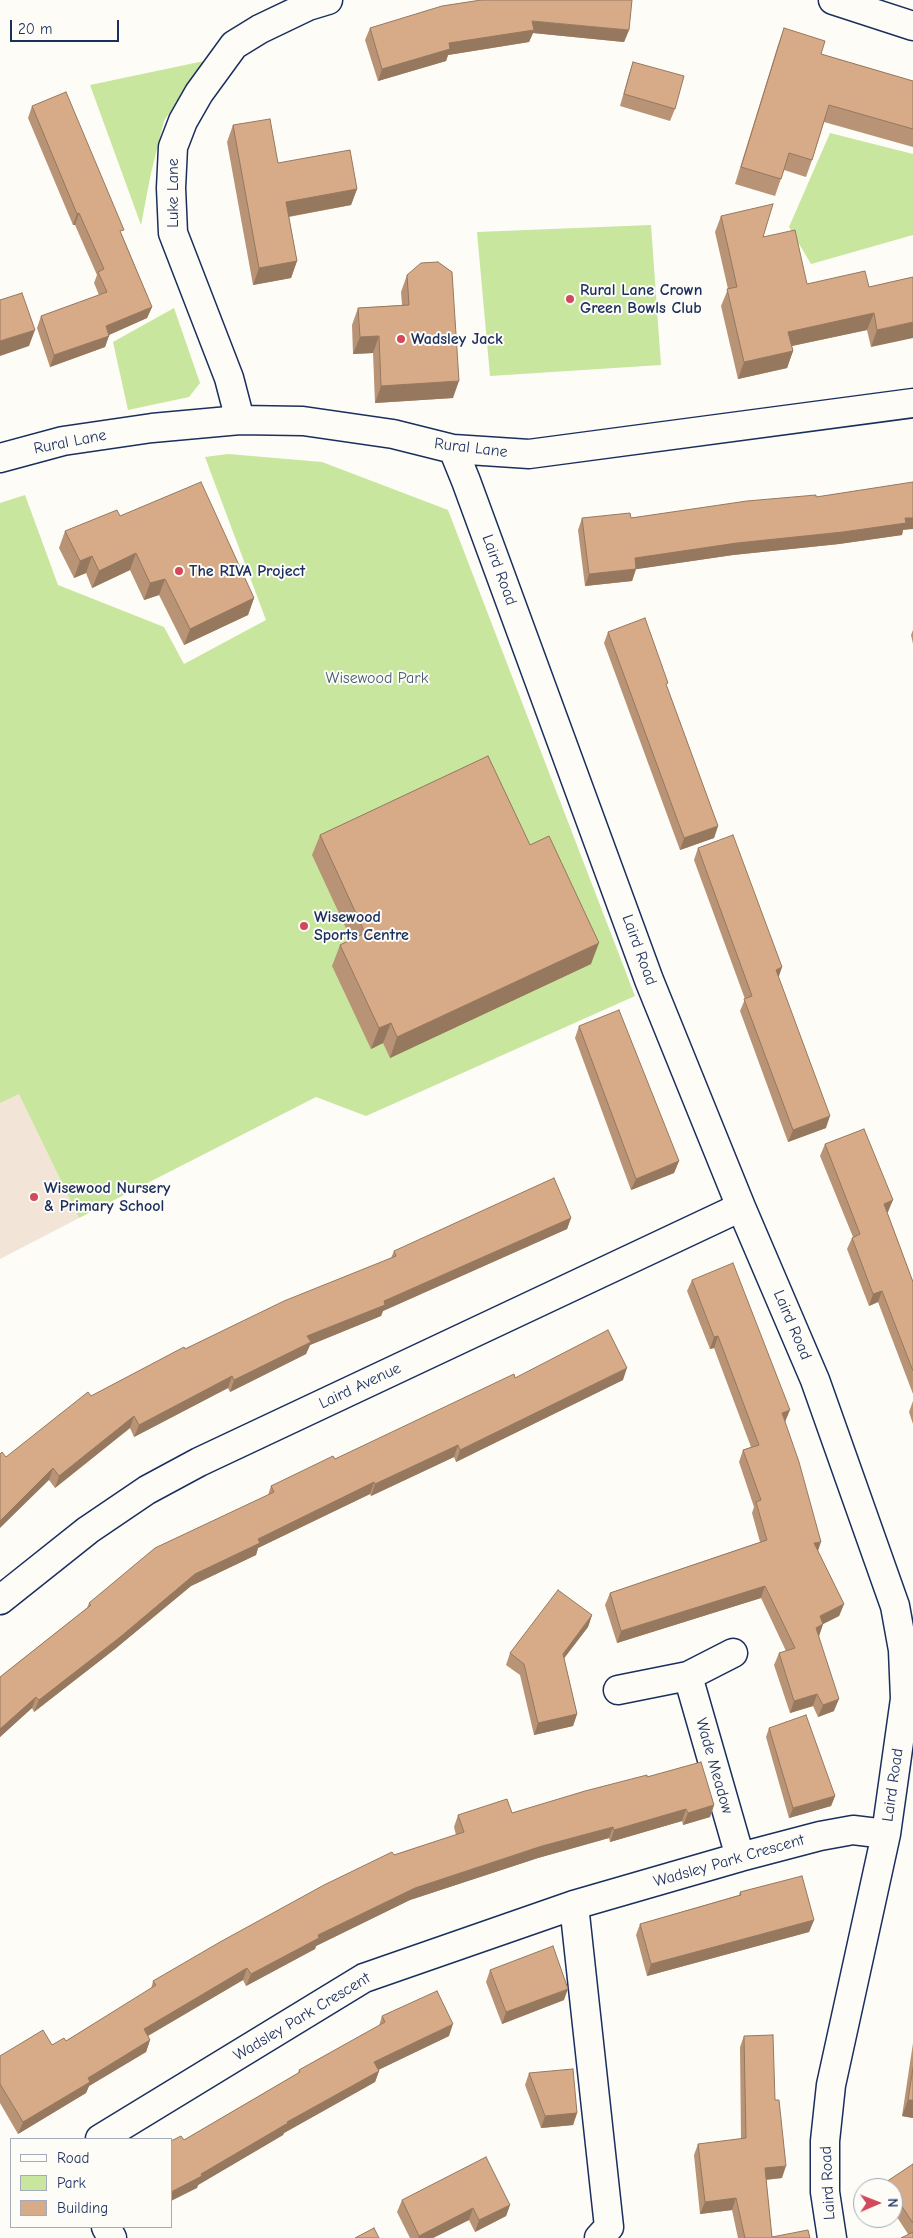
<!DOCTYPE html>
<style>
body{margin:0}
#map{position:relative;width:913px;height:2238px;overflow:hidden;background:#fdfcf7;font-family:"Comic Neue",sans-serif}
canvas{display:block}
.legend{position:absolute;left:10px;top:2138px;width:162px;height:90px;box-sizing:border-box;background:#fdfcf7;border:1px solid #a3aaba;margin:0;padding:6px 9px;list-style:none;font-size:15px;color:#1b2f5e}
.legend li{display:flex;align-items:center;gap:10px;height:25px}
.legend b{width:25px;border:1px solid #a3aaba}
.north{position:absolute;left:853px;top:2178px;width:50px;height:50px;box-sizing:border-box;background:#fdfcf7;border:1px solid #a3aaba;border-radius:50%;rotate:89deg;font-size:14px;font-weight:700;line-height:20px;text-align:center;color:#1b2f5e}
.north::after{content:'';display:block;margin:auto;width:18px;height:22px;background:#d1495b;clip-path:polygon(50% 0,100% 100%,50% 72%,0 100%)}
.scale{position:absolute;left:10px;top:20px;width:109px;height:22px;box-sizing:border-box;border:2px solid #1b2f5e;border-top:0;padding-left:6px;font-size:15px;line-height:18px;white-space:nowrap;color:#1b2f5e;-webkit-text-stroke:4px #fdfcf7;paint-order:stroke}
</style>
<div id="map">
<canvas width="913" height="2238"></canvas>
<ul class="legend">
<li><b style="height:6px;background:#fdfcf7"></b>Road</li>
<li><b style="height:14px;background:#c8e69d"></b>Park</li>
<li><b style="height:14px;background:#d7ab88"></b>Building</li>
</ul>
<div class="north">N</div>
<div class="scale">20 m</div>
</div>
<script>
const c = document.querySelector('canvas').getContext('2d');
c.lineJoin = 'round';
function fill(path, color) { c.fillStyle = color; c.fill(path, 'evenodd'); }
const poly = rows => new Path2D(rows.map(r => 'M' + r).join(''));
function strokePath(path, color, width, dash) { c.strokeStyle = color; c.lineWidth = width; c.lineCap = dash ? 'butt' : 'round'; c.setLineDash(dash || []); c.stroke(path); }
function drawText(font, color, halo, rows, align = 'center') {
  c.font = font + ' "Comic Neue",sans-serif'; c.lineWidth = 4; c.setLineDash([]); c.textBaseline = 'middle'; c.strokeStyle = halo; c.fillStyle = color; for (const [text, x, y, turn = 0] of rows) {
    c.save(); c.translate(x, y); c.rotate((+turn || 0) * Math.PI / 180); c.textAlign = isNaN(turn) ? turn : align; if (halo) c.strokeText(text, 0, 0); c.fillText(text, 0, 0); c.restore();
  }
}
const built = poly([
 [19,1093,79,1218,0,1259,0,1103]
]);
const green = poly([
 [204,61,164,121,151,173,141,225,90,85],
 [830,133,913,154,913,235,811,264,789,227],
 [651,225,661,365,490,376,477,232],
 [174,308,200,383,189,397,128,410,113,342],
 [228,454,322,462,448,510,635,996,366,1116,316,1097,79,1218,19,1094,0,1103,0,503,25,495,58,585,164,627,184,664,266,620,205,457]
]);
const minor = poly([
 [833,0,913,26],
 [240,420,229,378,173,233,171,188,173,147,183,121,199,93,234,45,260,29,308,6,328,0],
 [453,449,466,481,649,980,741,1207,815,1380,895,1606,903,1650,905,1699,886,1834,831,2085,825,2141,825,2192,832,2238],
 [0,458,63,441,152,428,240,420,303,421,393,434,453,449,529,454,913,403],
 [0,1600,88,1530,147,1490,199,1462,741,1207],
 [688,1676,740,1857],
 [618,1690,688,1676,733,1653],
 [574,1905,609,2227,599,2238],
 [100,2139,364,1978,574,1905,740,1857,820,1836,853,1830,886,1834],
 [106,2227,112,2238]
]);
const wall = poly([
 [370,28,629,30,624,42,533,33,529,42,448,55,446,61,378,81,365,40],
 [784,28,821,54,913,81,913,147,824,122,812,160,806,177,784,170,775,196,735,184,778,45],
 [633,62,675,109,670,121,620,106,629,74],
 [32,106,122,235,152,307,147,318,109,335,105,347,50,367,37,328,41,316,99,295,94,283,97,275,75,225,73,225,28,118],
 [233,125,278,163,357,189,351,205,289,217,297,261,291,278,253,285,227,142],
 [721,216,763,237,807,284,869,287,913,277,871,347,867,330,792,346,793,351,787,368,738,379,721,306,728,289,715,232],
 [407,275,453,398,375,403,373,353,353,354,352,325,358,308,402,305,401,292],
 [816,497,903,530,902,535,839,544,733,555,636,569,632,581,585,586,578,530,582,518,631,518],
 [120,516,254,598,248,615,184,645,159,595,144,600,130,570,92,588,86,573,74,578,59,548,65,531],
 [913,630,913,644,911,635],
 [608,632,667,687,718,826,714,838,680,850,604,643],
 [320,835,530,845,591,964,390,1058,383,1043,371,1049,332,966,340,945,351,939,312,855],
 [698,848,782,967,778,977,826,1128,788,1142,740,1011,745,999,694,860],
 [579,1026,679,1161,674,1173,631,1190,575,1038],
 [825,1144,888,1212,887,1212,913,1282,913,1394,878,1302,869,1306,847,1249,852,1238,853,1237,820,1156],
 [571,1218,567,1229,383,1311,381,1316,310,1345,306,1354,230,1392,228,1388,134,1437,130,1428,55,1488,49,1480,6,1457,91,1396,185,1349,391,1258,394,1251],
 [692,1280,785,1422,818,1551,844,1604,839,1616,823,1624,819,1636,834,1711,818,1717,813,1706,790,1713,774,1665,779,1653,786,1651,761,1598,617,1643,605,1605,610,1593,760,1542,752,1513,754,1507,739,1462,743,1450,751,1447,714,1348,710,1349,687,1291],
 [515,1378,623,1380,456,1462,454,1457,371,1496,370,1494,258,1548,256,1555,191,1586,115,1649,34,1712,32,1708,0,1737,0,1677,87,1608,89,1603,268,1495,271,1486,335,1459],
 [913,1401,913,1424,909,1412],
 [592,1615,588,1627,564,1658,577,1714,573,1726,534,1735,520,1675,506,1665,510,1653],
 [769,1728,835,1796,831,1806,789,1818,766,1737],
 [647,1777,714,1805,710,1817,683,1825,682,1821,610,1842,609,1838,538,1858,410,1900,316,1946,315,1949,246,1986,243,1980,148,2036,150,2040,146,2052,89,2086,86,2093,18,2134,0,2103,0,2056,52,2045,66,2041,151,1989,153,1981,394,1855,456,1835,454,1827,458,1815,512,1813],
 [740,1892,814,1920,809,1932,647,1976,636,1935,640,1924,739,1895],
 [490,1970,564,2000,502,2024,486,1982],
 [382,2016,449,2036,378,2070,379,2071,375,2082,284,2133,283,2135,198,2185,197,2188,184,2140,298,2073,299,2070,379,2026],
 [744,2036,775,2100,782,2178,766,2180,772,2237,810,2238,738,2238,732,2210,700,2214,694,2155,698,2144,741,2139,740,2047],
 [913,2043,913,2118,902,2116],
 [529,2073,577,2113,573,2125,541,2128,525,2085],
 [913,2164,913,2238,908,2234,893,2211,893,2188,884,2188,886,2182],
 [402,2200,510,2205,506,2216,475,2232,469,2220,433,2238,410,2238,397,2212]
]);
const shadedWall = poly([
 [532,21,629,30,624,42,533,33,529,42,448,55,446,61,378,81,382,69,449,43],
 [357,189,351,205,280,218,286,202],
 [79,213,75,225,73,225,77,214],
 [297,261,291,278,253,285,259,268],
 [152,307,147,318,102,338,106,326],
 [874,313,867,330,782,348,788,332],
 [913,322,913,338,871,347,877,330],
 [35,330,29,346,0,356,0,341],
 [109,336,105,347,50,367,54,355],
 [379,336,373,353,353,354,360,337],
 [793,351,787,368,738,379,744,362],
 [459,381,453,398,375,403,381,386],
 [905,518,913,518,913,529,903,530,902,535,839,544,733,555,631,570,635,558],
 [136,553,130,570,92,588,99,571],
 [92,556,86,573,74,578,80,561],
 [636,569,632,581,585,586,589,574],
 [165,579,159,595,144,600,150,583],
 [254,598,248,615,184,645,190,629],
 [718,826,714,838,680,850,684,838],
 [599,943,591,964,390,1058,397,1037],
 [782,967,778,979,776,970],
 [391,1023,383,1043,371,1049,379,1028],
 [830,1116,826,1128,788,1142,793,1130],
 [679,1161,674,1173,631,1190,636,1179],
 [893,1200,888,1212,880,1215,884,1204],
 [571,1218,567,1229,383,1311,381,1316,310,1345,306,1354,230,1392,234,1380,307,1336,384,1301],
 [882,1291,878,1302,869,1306,873,1294],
 [718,1336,714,1348,710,1349,714,1337],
 [627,1368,623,1380,456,1462,460,1450],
 [232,1376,228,1388,134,1437,139,1425],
 [790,1410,785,1422,782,1413],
 [134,1416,130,1428,55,1488,59,1476],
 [458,1445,454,1457,371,1496,375,1484],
 [53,1468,49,1480,0,1528,0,1521],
 [374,1482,370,1494,258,1548,256,1555,191,1586,115,1649,34,1712,39,1700,195,1574,258,1539],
 [821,1542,817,1554,814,1543],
 [765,1586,761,1598,617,1643,621,1631],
 [844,1604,839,1616,815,1628,820,1616],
 [592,1615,588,1627,559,1665,563,1654],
 [823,1624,819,1636,816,1628],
 [817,1694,813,1706,790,1713,794,1701],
 [36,1697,32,1708,0,1737,0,1729],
 [839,1699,834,1711,818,1717,823,1705],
 [577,1714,573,1726,534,1735,538,1723],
 [835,1796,831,1806,789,1818,793,1808],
 [714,1805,710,1817,683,1825,688,1813],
 [686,1809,682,1821,610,1842,614,1830],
 [613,1827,609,1838,538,1858,410,1900,316,1946,315,1949,246,1986,251,1974,318,1935,415,1888,542,1846],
 [814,1920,809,1932,647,1976,651,1964],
 [247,1968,243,1980,139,2041,144,2029],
 [568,1989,564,2000,502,2024,506,2012],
 [453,2024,449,2036,370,2074,374,2062],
 [150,2040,146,2052,89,2086,86,2093,18,2134,23,2122,88,2078],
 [379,2071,375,2082,284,2133,283,2135,198,2185,197,2188,171,2201,171,2192,287,2122],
 [908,2100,913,2100,913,2118,902,2116],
 [577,2113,573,2125,541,2128,545,2116],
 [786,2166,782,2178,761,2180,765,2168],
 [736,2198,732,2210,700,2214,705,2202],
 [510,2205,506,2216,475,2232,479,2220],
 [473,2208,469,2220,433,2238,418,2238,419,2236]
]);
const building = poly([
 [481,0,632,0,629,30,532,21,534,30,449,43,450,49,382,69,370,28,442,6,481,0],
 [784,28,825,41,821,54,913,81,913,129,829,105,812,160,789,153,781,179,741,167,784,28],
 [633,62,684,76,675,109,624,94,633,62],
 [66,92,124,230,120,231,152,307,106,326,109,336,54,355,41,316,107,292,98,272,104,269,79,213,77,214,32,106,66,92],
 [270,119,278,163,350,150,357,189,286,202,297,261,259,268,233,125,270,119],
 [773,204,763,237,795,230,807,284,865,271,869,287,913,277,913,322,877,330,874,313,788,332,793,351,744,362,727,289,737,287,721,216,773,204],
 [438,262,452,272,459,381,381,386,379,336,360,337,358,308,409,305,407,275,421,263,438,262],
 [22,293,35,330,0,341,0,300,22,293],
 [201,482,254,598,190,629,165,579,150,583,136,553,99,571,92,556,80,561,65,531,117,510,120,516,201,482],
 [913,482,913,518,905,518,906,523,843,532,737,543,635,558,636,569,589,574,582,518,630,513,631,518,747,501,816,495,816,497,913,482],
 [645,618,668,683,666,684,718,826,684,838,608,632,645,618],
 [488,756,530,845,549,836,599,943,397,1037,391,1023,379,1028,340,945,365,933,320,835,488,756],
 [733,835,782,967,776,970,830,1116,793,1130,744,999,752,996,698,848,733,835],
 [619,1010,679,1161,636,1179,579,1026,619,1010],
 [864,1129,893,1200,884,1204,913,1282,913,1371,882,1291,873,1294,852,1238,860,1234,825,1144,864,1129],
 [554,1178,571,1218,384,1301,385,1305,307,1336,311,1342,234,1380,232,1376,139,1425,134,1416,59,1476,53,1468,0,1521,0,1454,2,1452,6,1457,88,1392,91,1396,184,1347,185,1349,284,1301,396,1256,394,1251,554,1178],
 [733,1263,790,1410,782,1413,799,1462,821,1542,814,1543,844,1604,820,1616,823,1624,816,1628,839,1699,823,1705,817,1694,794,1701,779,1653,795,1648,765,1586,621,1631,610,1593,767,1540,756,1502,761,1500,743,1450,759,1445,718,1336,714,1337,692,1280,733,1263],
 [608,1330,627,1368,460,1450,458,1445,375,1484,374,1482,258,1539,260,1543,195,1574,119,1638,39,1700,36,1697,0,1729,0,1677,91,1605,89,1603,155,1548,274,1492,271,1486,333,1456,335,1459,514,1374,515,1378,608,1330],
 [558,1590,592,1615,563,1654,577,1714,538,1723,524,1664,510,1653,558,1590],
 [806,1715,835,1796,793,1808,769,1728,806,1715],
 [701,1762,714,1805,688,1813,686,1809,614,1830,613,1827,542,1846,415,1888,318,1935,319,1938,251,1974,247,1968,144,2029,150,2040,88,2078,90,2082,23,2122,0,2084,0,2056,43,2030,52,2045,64,2038,66,2041,156,1985,153,1981,220,1942,324,1885,392,1852,394,1855,464,1832,458,1815,507,1799,512,1813,585,1791,647,1775,647,1777,701,1762],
 [802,1876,814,1920,651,1964,640,1924,741,1895,740,1892,802,1876],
 [553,1946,568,1989,506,2012,490,1970,553,1946],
 [437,1991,453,2024,374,2062,379,2071,287,2122,288,2123,201,2174,202,2176,171,2192,171,2141,181,2136,184,2140,300,2072,299,2070,385,2022,382,2016,437,1991],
 [773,2035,775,2100,779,2100,786,2166,765,2168,772,2237,808,2230,810,2238,745,2238,736,2198,705,2202,698,2144,746,2138,744,2036,773,2035],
 [913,2068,913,2100,908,2100,913,2068],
 [573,2069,577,2113,545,2116,529,2073,573,2069],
 [486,2157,510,2205,479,2220,473,2208,419,2236,402,2200,486,2157],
 [913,2164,913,2223,893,2193,893,2188,890,2188,886,2182,913,2164],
 [374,2228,379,2238,355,2238,374,2228],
 [913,2232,913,2238,901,2238,913,2232]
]);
const markers = [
 [570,299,5,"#d1495b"],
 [401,339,5,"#d1495b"],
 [179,571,5,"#d1495b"],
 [304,926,5,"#d1495b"],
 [34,1197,5,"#d1495b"]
];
const streetNames = [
 ["Luke Lane",173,193,-90],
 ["Rural Lane",70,442,-11],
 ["Rural Lane",471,448,7],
 ["Laird Road",499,570,70],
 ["Laird Road",639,950,70],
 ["Laird Road",792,1325,67],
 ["Laird Avenue",360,1386,-25],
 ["Wade Meadow",714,1766,74],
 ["Laird Road",893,1785,-82],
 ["Wadsley Park Crescent",729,1861,-16],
 ["Wadsley Park Crescent",302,2017,-31],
 ["Laird Road",828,2183,-93]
];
const poiNames = [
 ["Rural Lane Crown",580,290],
 ["Green Bowls Club",580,308],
 ["Wadsley Jack",411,339],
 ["The RIVA Project",189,571],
 ["Wisewood",314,917],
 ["Sports Centre",314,935],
 ["Wisewood Nursery",44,1188],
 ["& Primary School",44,1206]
];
const parkNames = [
 ["Wisewood Park",377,678]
];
fill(built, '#f2e4d6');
fill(green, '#c8e69d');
strokePath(minor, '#1b2f5e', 31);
strokePath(minor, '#fdfcf7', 28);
fill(wall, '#b99375');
fill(shadedWall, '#96785f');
fill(building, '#d7ab88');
strokePath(building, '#96785f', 1);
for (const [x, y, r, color] of markers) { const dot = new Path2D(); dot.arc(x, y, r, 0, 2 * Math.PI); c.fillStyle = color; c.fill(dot); strokePath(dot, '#fdfcf7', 2); }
drawText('16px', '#1b2f5e', '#fdfcf7', streetNames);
drawText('bold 16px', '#1b2f5e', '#fdfcf7', poiNames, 'left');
drawText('16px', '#465d6e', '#fdfcf7', parkNames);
</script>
